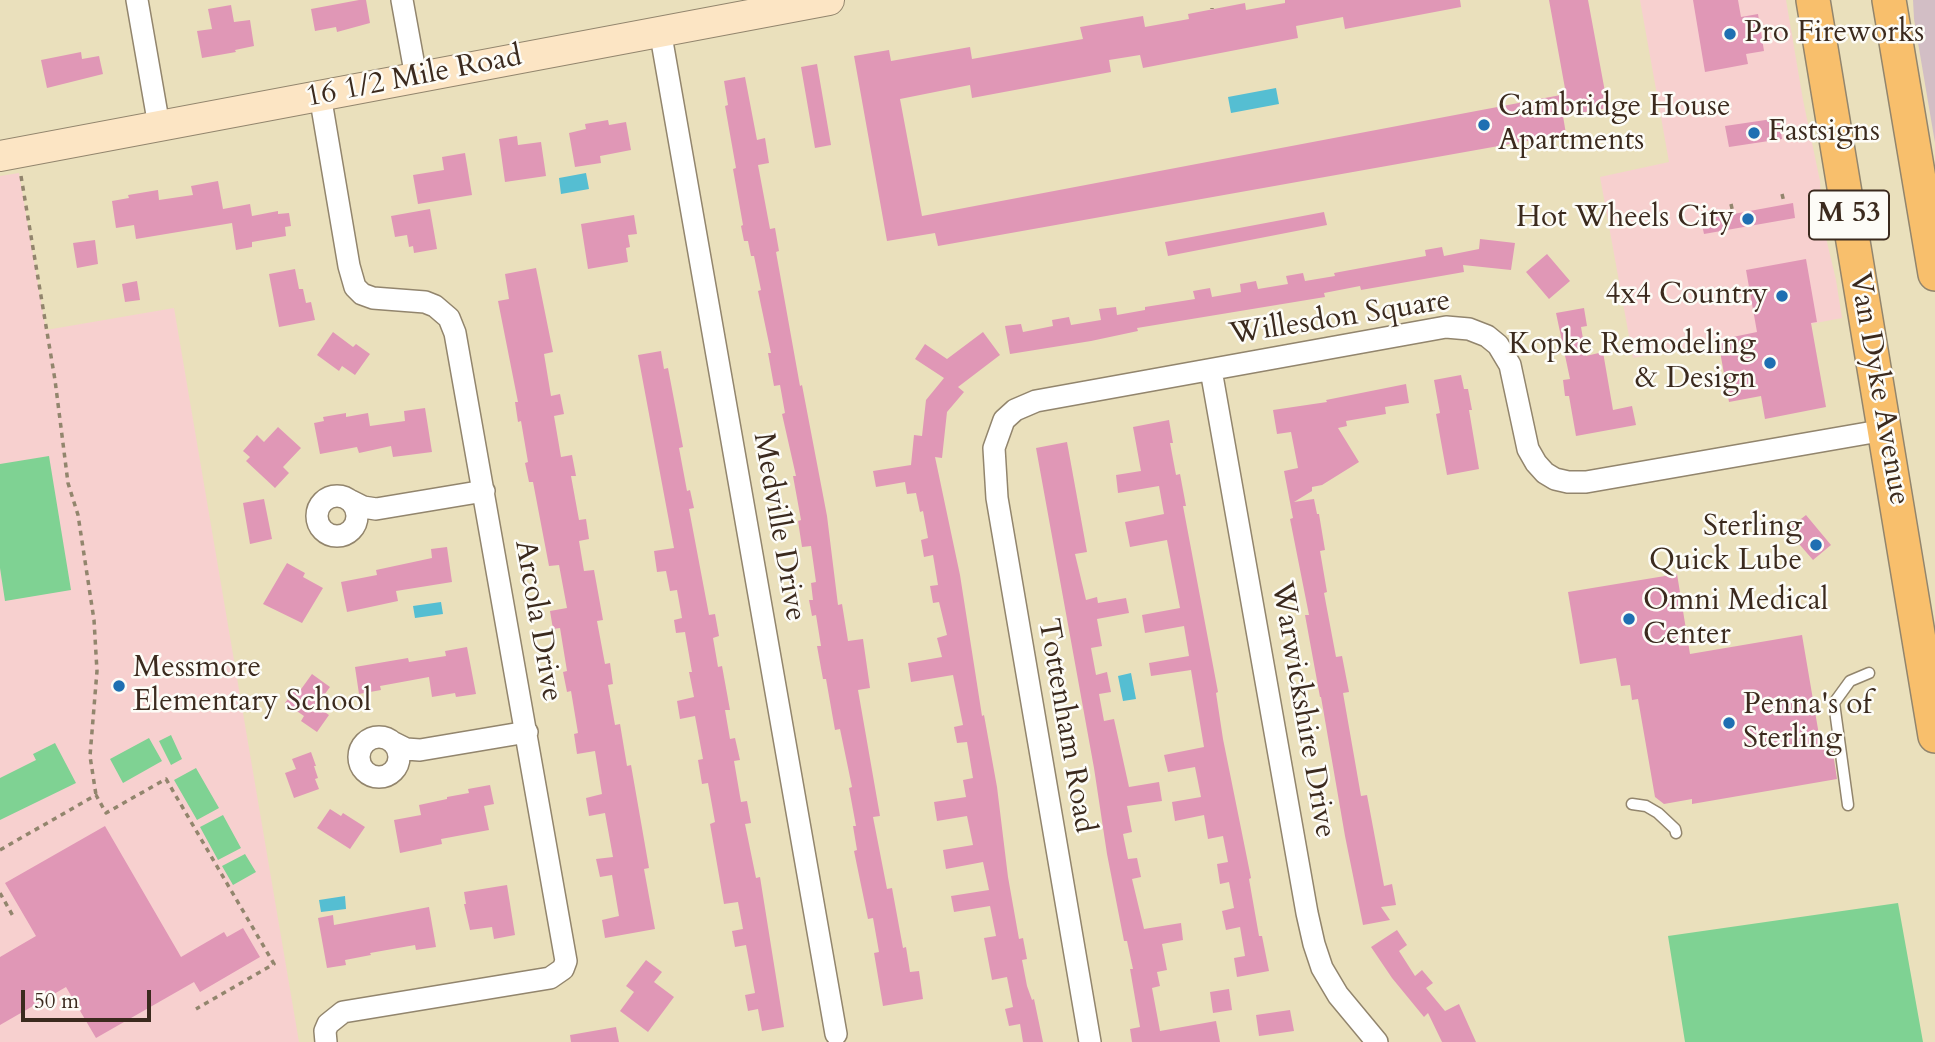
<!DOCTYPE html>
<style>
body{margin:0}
#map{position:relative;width:1935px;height:1042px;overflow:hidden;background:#eae0bc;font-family:Cardo,serif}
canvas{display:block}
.scale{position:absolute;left:21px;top:990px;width:130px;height:32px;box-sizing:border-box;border:4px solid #3b2a1e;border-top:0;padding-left:9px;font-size:21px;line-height:24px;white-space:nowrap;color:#3b2a1e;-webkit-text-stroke:5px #fdfcf7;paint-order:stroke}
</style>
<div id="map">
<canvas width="1935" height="1042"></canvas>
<div class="scale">50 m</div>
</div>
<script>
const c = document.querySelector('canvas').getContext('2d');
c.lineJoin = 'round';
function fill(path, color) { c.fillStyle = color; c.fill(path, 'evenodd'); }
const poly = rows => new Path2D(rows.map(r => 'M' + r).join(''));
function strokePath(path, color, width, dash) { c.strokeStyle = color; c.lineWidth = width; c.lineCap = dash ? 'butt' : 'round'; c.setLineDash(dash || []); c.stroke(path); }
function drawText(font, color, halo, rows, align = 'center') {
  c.font = font + ' Cardo,serif'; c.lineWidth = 5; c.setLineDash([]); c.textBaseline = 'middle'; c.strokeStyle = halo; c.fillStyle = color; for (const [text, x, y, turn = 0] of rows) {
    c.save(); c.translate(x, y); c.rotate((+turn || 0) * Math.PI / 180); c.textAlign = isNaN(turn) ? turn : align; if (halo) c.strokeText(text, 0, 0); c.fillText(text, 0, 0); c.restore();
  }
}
const built = poly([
 [1640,0,1786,0,1803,100,1820,181,1822,221,1836,280,1842,318,1633,358,1600,177,1669,162],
 [19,173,46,330,174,308,299,1042,0,1042,0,176]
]);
const industrial = poly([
 [1913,0,1935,0,1935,143,1914,19]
]);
const green = poly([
 [49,456,71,590,5,601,0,568,0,464],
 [171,735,182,759,171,765,159,741],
 [149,738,162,761,123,783,110,759],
 [55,743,76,783,0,820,0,778,36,760,33,754],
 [196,768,219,808,197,820,174,780],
 [223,815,241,848,218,860,200,827],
 [245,854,256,872,233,885,222,866],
 [1898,903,1923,1042,1685,1042,1668,936]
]);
const water = poly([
 [1276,88,1279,104,1231,113,1228,97],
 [586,173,589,189,561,194,559,178],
 [441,602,443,614,415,618,413,606],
 [1131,673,1136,699,1123,701,1118,676],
 [345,896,346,909,321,912,319,900]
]);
const building = poly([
 [359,0,366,0,370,23,337,32,336,27,315,31,311,9],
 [1285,0,1460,0,1461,7,1345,29,1343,17,1296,26,1298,38,1143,68,1140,55,1109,60,1111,72,972,98,970,85,900,99,922,216,1566,94,1549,0,1588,0,1608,108,1563,116,1566,134,938,246,935,233,887,241,854,56,889,50,891,61,970,47,972,59,1083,39,1080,27,1143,16,1145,27,1189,19,1188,14,1245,3,1246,10,1285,3],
 [1693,0,1738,0,1741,17,1758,14,1764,51,1746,54,1748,64,1705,72],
 [231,5,234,22,250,20,254,46,235,50,236,52,202,58,197,31,212,29,208,9],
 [81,52,82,59,99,56,103,74,47,88,41,60],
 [817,64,831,145,815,148,801,67],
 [745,77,757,140,765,138,769,163,758,165,770,229,775,228,779,251,776,252,800,386,802,385,827,516,838,605,842,604,848,641,863,639,870,688,858,690,880,816,873,817,887,889,892,888,903,948,906,947,910,972,919,971,923,999,883,1006,874,953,879,952,873,918,868,919,854,851,857,850,853,826,856,826,849,788,852,787,840,729,835,730,826,679,823,679,817,646,821,646,816,615,812,616,809,600,813,600,811,583,816,582,811,546,802,547,798,521,801,520,793,476,796,476,782,414,785,413,780,385,774,386,768,353,771,353,758,291,761,290,754,256,751,256,748,241,744,241,741,226,743,225,733,169,736,168,725,106,728,105,724,81],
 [1779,118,1782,139,1729,147,1725,126],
 [608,120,609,125,626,122,631,150,600,156,601,163,575,167,569,133,586,129,585,124],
 [517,136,518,145,541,142,546,176,505,182,499,139],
 [465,153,472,195,418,204,413,175,444,170,442,157],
 [218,181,223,209,250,204,252,216,278,211,278,214,289,213,291,226,285,227,286,236,252,242,252,247,236,250,232,223,136,239,134,225,116,228,112,201,129,198,128,195,158,190,159,200,193,195,191,186],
 [1793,203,1795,218,1704,234,1701,220],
 [430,209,437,249,414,253,413,246,409,247,407,235,395,237,391,216],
 [1324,212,1327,225,1168,256,1165,242],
 [634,215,637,234,628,235,630,247,626,248,628,262,588,269,581,224],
 [1480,239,1515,243,1511,270,1463,265,1464,272,1361,290,1360,286,1324,293,1325,297,1137,328,1138,331,1091,341,1010,354,1005,326,1021,324,1023,332,1053,326,1052,320,1069,317,1071,325,1101,320,1099,309,1116,307,1117,315,1145,310,1145,307,1195,299,1193,291,1210,288,1212,297,1241,292,1240,284,1256,281,1258,289,1288,284,1286,276,1303,273,1305,281,1335,276,1334,273,1426,256,1425,250,1442,247,1444,256,1479,249],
 [95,240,98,264,77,268,73,243],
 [1547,254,1570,281,1549,299,1526,272],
 [1806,259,1817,322,1811,323,1826,407,1765,419,1761,396,1729,402,1718,340,1757,332,1746,270],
 [536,268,553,352,544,354,551,396,560,394,564,414,554,416,561,457,572,455,576,476,571,476,579,520,586,519,589,539,579,541,584,571,594,570,603,620,597,621,605,664,610,663,613,684,608,685,615,725,620,724,627,766,631,765,649,868,644,869,655,929,605,938,602,920,619,916,612,875,600,877,596,859,613,857,605,813,589,816,586,798,602,794,595,751,577,754,574,734,578,733,571,691,567,692,563,672,567,671,560,628,553,629,550,611,567,608,559,565,549,566,533,482,529,482,525,463,528,462,521,421,518,422,515,402,518,402,498,301,509,299,505,274],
 [295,269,299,289,303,289,306,303,311,302,315,320,279,327,269,274],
 [137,281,140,300,125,302,122,284],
 [1584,308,1587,326,1581,327,1586,356,1603,352,1613,410,1632,406,1636,425,1576,436,1569,396,1565,396,1563,380,1570,379,1556,313],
 [333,332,353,347,356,344,370,354,355,375,342,366,339,371,317,355],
 [983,332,1000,355,958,387,964,392,947,412,942,458,935,457,960,575,982,716,984,715,997,787,1008,877,1019,939,1023,938,1027,959,1022,960,1027,986,1032,1000,1034,999,1043,1042,1023,1042,1020,1024,1009,1026,1005,1009,1013,1007,1007,977,992,980,984,938,996,936,990,906,954,912,951,896,989,890,983,862,946,869,943,850,973,845,967,816,937,821,934,802,966,797,963,780,973,778,967,742,957,743,954,727,963,725,953,675,911,682,908,663,942,657,937,638,947,635,939,602,933,603,930,586,938,585,933,555,924,557,921,540,928,538,923,511,920,512,916,493,907,494,905,482,876,487,873,471,911,465,914,435,922,436,926,400,944,378,915,359,925,344,947,359],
 [661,351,664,369,668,368,683,447,679,448,687,491,690,490,694,508,689,509,709,615,715,614,719,636,713,638,718,667,722,666,730,710,725,710,730,739,735,738,740,760,734,761,741,802,747,801,751,823,745,824,756,878,760,877,784,1027,762,1031,758,1009,748,1011,745,995,755,993,746,945,735,947,732,931,743,929,738,902,724,904,710,824,715,822,708,783,702,784,698,760,703,759,695,716,680,719,677,701,694,697,689,672,692,672,685,632,676,633,674,620,682,618,677,590,670,591,666,571,657,572,654,551,674,548,638,355],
 [1461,375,1464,389,1468,389,1472,410,1469,410,1479,469,1447,475,1436,414,1440,413,1434,380],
 [1406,384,1409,403,1385,407,1386,414,1346,421,1347,426,1338,428,1359,462,1322,485,1312,487,1312,491,1294,502,1314,499,1317,514,1319,514,1325,550,1320,551,1327,592,1324,593,1336,657,1342,656,1349,692,1343,693,1361,796,1367,795,1384,886,1392,884,1396,905,1381,907,1390,920,1363,925,1345,836,1321,697,1320,697,1305,615,1309,615,1290,519,1293,518,1284,471,1298,468,1291,432,1277,434,1273,410,1327,402,1326,400],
 [425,408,432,452,393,457,391,446,359,453,357,447,320,454,314,423,324,421,323,417,346,413,346,417,368,413,370,426,405,421,404,411],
 [1169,420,1173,443,1170,443,1176,475,1180,474,1186,506,1183,506,1218,692,1216,693,1223,739,1251,878,1249,879,1259,936,1262,936,1269,971,1237,977,1234,958,1245,956,1240,927,1226,930,1222,911,1234,908,1229,882,1220,884,1217,864,1228,862,1223,836,1208,839,1204,815,1175,821,1172,802,1201,797,1195,767,1168,772,1164,755,1204,747,1191,670,1151,676,1149,663,1189,656,1184,626,1145,633,1142,615,1180,608,1167,540,1130,547,1125,522,1164,514,1159,486,1118,493,1116,475,1141,471,1133,427],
 [278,427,301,448,283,467,289,473,275,488,246,461,250,457,243,451,257,435,264,442],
 [1067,442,1087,552,1075,554,1086,600,1097,597,1098,603,1126,598,1129,613,1097,619,1102,646,1091,648,1096,675,1107,672,1111,692,1099,694,1104,721,1114,719,1129,787,1159,782,1162,801,1127,806,1132,832,1123,834,1128,859,1137,858,1141,877,1132,879,1144,929,1181,923,1183,940,1162,944,1167,970,1157,972,1160,986,1152,988,1160,1031,1216,1021,1220,1042,1132,1042,1130,1029,1140,1027,1130,969,1133,969,1127,941,1124,941,1107,854,1094,768,1036,448],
 [264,499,272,539,250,544,243,503],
 [1806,515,1831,545,1813,560,1787,530],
 [447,547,452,582,396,591,398,601,347,612,341,582,377,575,376,570,432,558,431,549],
 [287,563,305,573,303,577,323,588,302,623,263,604],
 [1677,574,1690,654,1802,635,1819,735,1832,746,1837,779,1692,804,1692,799,1664,804,1655,797,1638,699,1632,700,1630,685,1621,686,1616,658,1580,664,1568,592],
 [467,647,476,694,456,697,455,693,432,697,429,677,380,686,381,690,359,694,355,667,408,658,409,662,446,656,445,651],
 [312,674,330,687,316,706,329,715,317,732,301,721,304,716,285,703,295,689,299,692],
 [311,752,316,766,314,766,318,778,315,779,319,789,294,798,285,773,296,769,292,759],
 [490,785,494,804,484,806,489,830,441,839,442,844,400,853,394,820,421,815,419,805,447,799,447,797,469,793,468,789],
 [330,809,341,816,343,813,365,827,350,849,317,828],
 [105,826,181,957,224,932,227,937,243,928,260,957,200,992,194,982,96,1038,66,987,0,1025,0,957,36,936,5,883],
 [507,885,515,935,494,939,492,927,470,930,464,904,466,904,464,892],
 [429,907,436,947,416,950,415,945,370,953,371,955,345,960,346,965,327,968,318,918,333,915,334,925],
 [1397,930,1407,945,1399,951,1415,976,1422,970,1433,983,1426,988,1445,1011,1459,1004,1476,1042,1442,1042,1428,1013,1424,1017,1392,978,1371,947],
 [646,960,662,972,654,982,674,997,648,1032,620,1011,634,992,626,986],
 [1229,989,1232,1010,1213,1013,1210,992],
 [1290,1010,1294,1031,1259,1036,1256,1015],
 [616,1027,619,1042,571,1042,570,1035]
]);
const path = poly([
 [1212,9,1212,8],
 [21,176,55,380,68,483,78,515,94,620,97,671,90,756,96,795],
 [1782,194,1784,202],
 [1731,204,1733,213],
 [0,850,96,795,106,813,166,779,274,964,196,1009],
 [0,893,13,916]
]);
const lane = poly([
 [1632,804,1646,806,1658,813,1675,829,1676,833],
 [1848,805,1834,703,1850,681,1869,673]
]);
const street = poly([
 [137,0,159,126],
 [402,0,416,77],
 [660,30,836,1034],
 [320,95,349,266,355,287,362,294,373,298,425,302,435,306,449,318,455,333,566,961,563,969,550,978,343,1012,328,1024,325,1031,326,1042],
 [1211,370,1307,913,1314,944,1322,968,1338,995,1377,1042],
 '317 516a20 20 0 1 1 40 0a20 20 0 1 1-40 0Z',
 [351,501,363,507,376,509,484,491],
 '359 757a20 20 0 1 1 40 0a20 20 0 1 1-40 0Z',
 [392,742,406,749,420,750,527,732],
 [1090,1042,997,498,994,448,1004,420,1015,410,1036,401,1446,327,1469,329,1487,336,1498,345,1510,365,1528,449,1536,463,1545,473,1555,479,1568,482,1586,482,1885,430]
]);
const secondary = poly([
 [0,156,829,0]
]);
const primary = poly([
 [1813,0,1935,736],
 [1889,0,1935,274]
]);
const markers = [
 [1730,34,7,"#1f6fb2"],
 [1484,125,7,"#1f6fb2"],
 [1754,133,7,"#1f6fb2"],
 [1748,219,7,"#1f6fb2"],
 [1782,296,7,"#1f6fb2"],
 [1770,363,7,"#1f6fb2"],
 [1816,545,7,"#1f6fb2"],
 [1629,619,7,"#1f6fb2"],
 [119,686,7,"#1f6fb2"],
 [1729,723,7,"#1f6fb2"]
];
const shields = [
 [1849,215,80]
];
const shieldNames = [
 ["M 53",1849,215]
];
const poiNames = [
 ["Pro Fireworks",1744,34],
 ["Cambridge House",1498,108],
 ["Apartments",1498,142],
 ["Fastsigns",1768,133],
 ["Hot Wheels City",1734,219,"right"],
 ["4x4 Country",1768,296,"right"],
 ["Kopke Remodeling",1756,346,"right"],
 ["& Design",1756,380,"right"],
 ["Sterling",1802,528,"right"],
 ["Quick Lube",1802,562,"right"],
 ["Omni Medical",1643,602],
 ["Center",1643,636],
 ["Messmore",133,669],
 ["Elementary School",133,703],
 ["Penna's of",1743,706],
 ["Sterling",1743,740]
];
const streetNames = [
 ["16 1/2 Mile Road",414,78,-11],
 ["Willesdon Square",1340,319,-9],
 ["Van Dyke Avenue",1878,389,80],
 ["Medville Drive",778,527,80],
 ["Arcola Drive",537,621,80],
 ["Warwickshire Drive",1302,710,80],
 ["Tottenham Road",1065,726,80]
];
fill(built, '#f7d0cf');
fill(industrial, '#d2bec5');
fill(green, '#7fd293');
fill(water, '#55bed2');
fill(building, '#e097b6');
strokePath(lane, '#92856d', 13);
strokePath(street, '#92856d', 24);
strokePath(secondary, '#92856d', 32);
strokePath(primary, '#92856d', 36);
strokePath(path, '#92856d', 3.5, [5, 5]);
strokePath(lane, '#fff', 10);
strokePath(street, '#fff', 21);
strokePath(secondary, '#fce5c4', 30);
strokePath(primary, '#f8bf6c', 33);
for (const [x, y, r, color] of markers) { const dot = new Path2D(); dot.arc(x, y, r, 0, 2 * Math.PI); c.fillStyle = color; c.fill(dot); strokePath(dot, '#fdfcf7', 2.5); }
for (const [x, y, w] of shields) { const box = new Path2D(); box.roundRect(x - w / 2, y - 24.5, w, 49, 5); c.fillStyle = '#fdfcf7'; c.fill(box); strokePath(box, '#3b2a1e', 2); }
drawText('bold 28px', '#3b2a1e', null, shieldNames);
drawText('30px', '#3b2a1e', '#fdfcf7', poiNames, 'left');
drawText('30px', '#3b2a1e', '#fdfcf7', streetNames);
</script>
